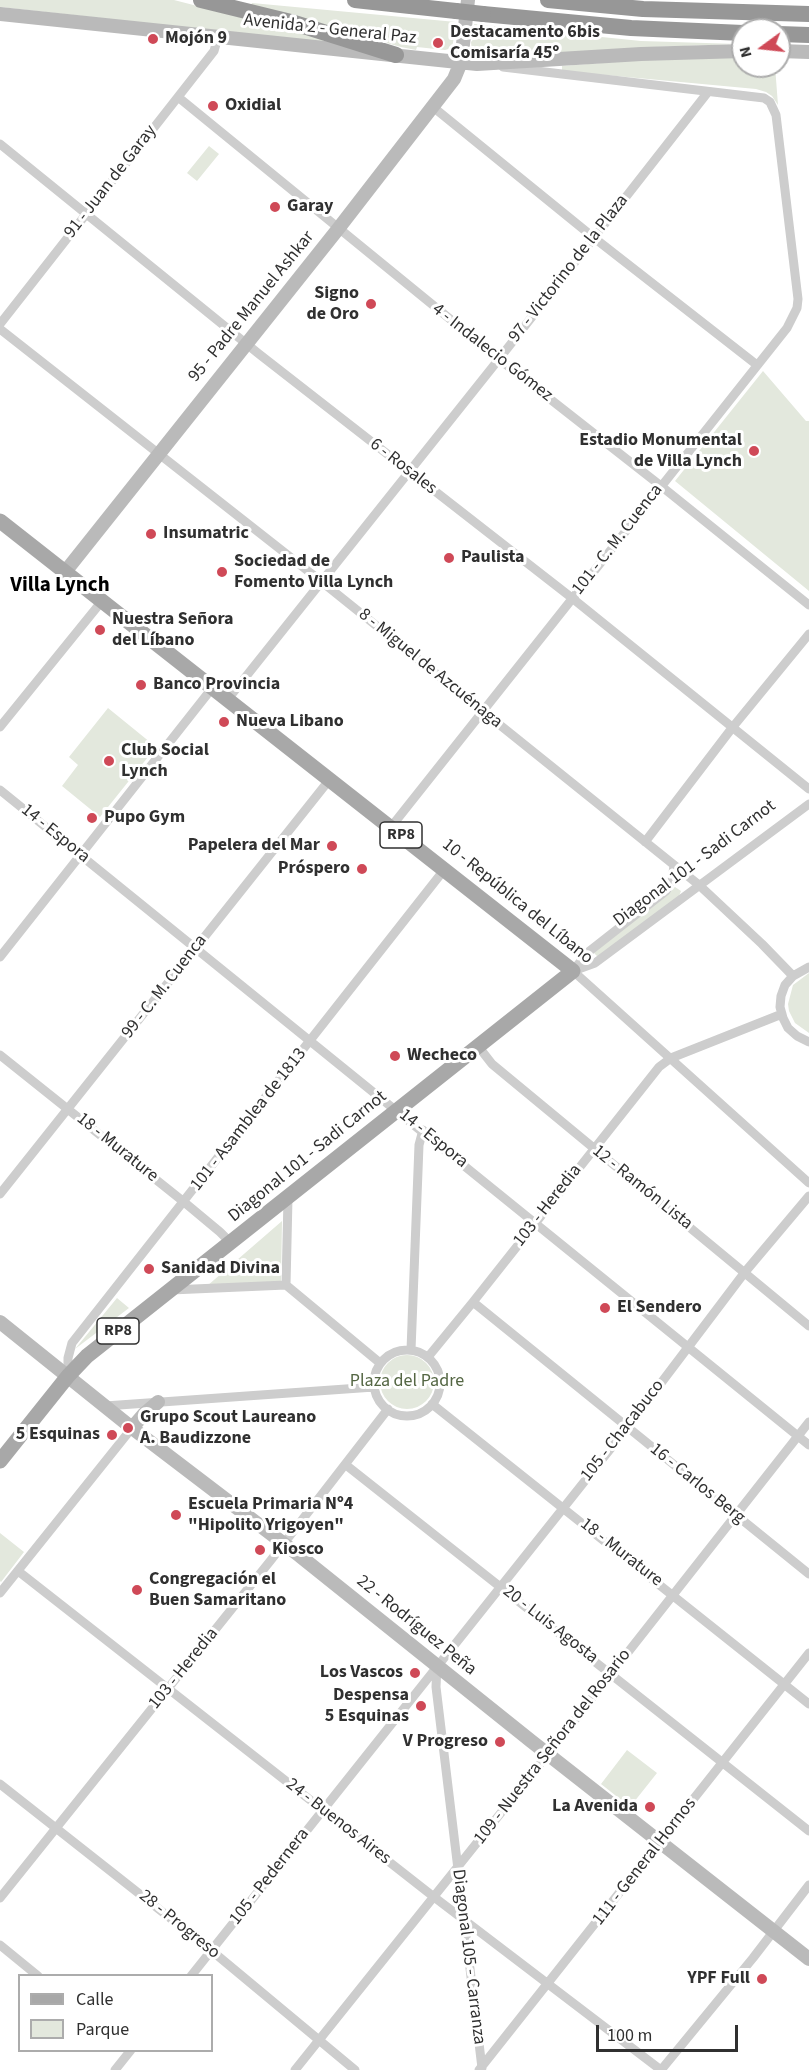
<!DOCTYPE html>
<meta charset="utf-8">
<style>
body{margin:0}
#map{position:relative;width:809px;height:2070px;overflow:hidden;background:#fff;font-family:"Source Sans 3",sans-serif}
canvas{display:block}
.legend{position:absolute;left:18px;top:1974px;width:195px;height:78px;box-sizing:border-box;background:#fff;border:2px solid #acacac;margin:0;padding:8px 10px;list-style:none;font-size:18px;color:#303030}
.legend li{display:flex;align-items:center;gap:12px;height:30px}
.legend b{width:30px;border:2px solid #acacac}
.north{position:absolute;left:731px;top:18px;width:60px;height:60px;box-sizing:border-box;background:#fff;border:2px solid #acacac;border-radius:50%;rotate:255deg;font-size:16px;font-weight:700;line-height:24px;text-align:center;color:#303030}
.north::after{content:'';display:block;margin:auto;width:21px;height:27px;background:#cf4957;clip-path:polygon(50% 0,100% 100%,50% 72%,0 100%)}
.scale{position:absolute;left:596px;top:2025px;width:142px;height:27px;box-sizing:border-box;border:3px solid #303030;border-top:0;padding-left:8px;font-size:18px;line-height:21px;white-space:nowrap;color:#303030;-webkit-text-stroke:4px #fff;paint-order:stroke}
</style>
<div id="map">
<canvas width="809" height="2070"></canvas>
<ul class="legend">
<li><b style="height:8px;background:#a8a8a8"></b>Calle</li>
<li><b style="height:16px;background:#e3e8dd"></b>Parque</li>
</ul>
<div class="north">N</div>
<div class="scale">100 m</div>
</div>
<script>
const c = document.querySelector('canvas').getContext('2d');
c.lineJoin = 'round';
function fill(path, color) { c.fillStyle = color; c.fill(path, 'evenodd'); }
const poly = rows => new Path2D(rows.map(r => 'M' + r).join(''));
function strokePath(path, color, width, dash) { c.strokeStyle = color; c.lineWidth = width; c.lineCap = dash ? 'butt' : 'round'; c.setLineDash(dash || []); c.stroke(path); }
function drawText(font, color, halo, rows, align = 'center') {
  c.font = font + ' "Source Sans 3",sans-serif'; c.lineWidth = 6; c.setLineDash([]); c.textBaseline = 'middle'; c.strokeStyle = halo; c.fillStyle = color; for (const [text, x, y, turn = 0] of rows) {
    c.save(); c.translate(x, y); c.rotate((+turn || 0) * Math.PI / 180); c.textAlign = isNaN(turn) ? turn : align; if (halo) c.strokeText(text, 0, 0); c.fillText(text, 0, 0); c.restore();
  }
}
const green = poly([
 [0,0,174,0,329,40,329,43,0,7],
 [252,3,456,22,451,30,454,37,452,48,445,50,417,47,416,50,401,47,251,5],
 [474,24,641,41,738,44,656,47,493,58,482,56,482,53,472,51,471,42,478,34],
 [667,58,743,58,743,66,775,66,778,105,772,96,766,92,756,89,562,71,562,66],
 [209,146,219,154,197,181,187,173],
 [763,371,806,421,809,421,809,591,675,481],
 [108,708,156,747,100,817,62,786,78,765,69,757],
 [675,887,681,891,679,896,601,956,597,956,594,953,595,950],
 [809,973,809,1033,795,1023,789,1011,788,1004,793,985],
 [282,1221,281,1282,207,1286],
 [117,1298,129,1308,75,1349],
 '380 1382a27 27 0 1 1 54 0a27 27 0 1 1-54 0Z',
 [0,1533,24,1552,1,1582,0,1581],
 [627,1750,657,1773,630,1807,601,1784]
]);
const street = poly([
 [178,97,499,359,661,486,809,605],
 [433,107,593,237,757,365],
 [0,144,259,354,572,598,809,789],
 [0,324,214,51,218,37],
 [0,329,322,582,699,885,762,944,793,976],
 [228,699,499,359,708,92],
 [0,727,102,601],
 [0,790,809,1445],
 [391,827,787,328,797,308,798,299,776,115,770,102,764,98,503,67],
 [645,842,732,728,809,634],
 [0,957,213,687],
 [809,967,793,976,785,985,781,996,780,1007,783,1018,788,1028,797,1036,809,1042],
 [573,971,809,1183],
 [573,971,595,963,809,804],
 [573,971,587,953,666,891,672,881,674,865],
 [478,1046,492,1064,809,1326],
 [0,1055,184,1202,220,1232,231,1243],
 [0,1194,330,779],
 [286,1285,288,1198],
 [171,1290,286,1285,380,1363],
 [473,1302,809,1574],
 [411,1350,419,1145,423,1130],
 '374 1383a33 33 0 1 1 66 0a33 33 0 1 1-66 0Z',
 [428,1357,473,1302,659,1067,671,1058,782,1014],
 [68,1376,68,1358,72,1343,444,870],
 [432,1404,809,1704],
 [105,1406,374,1387],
 [346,1465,809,1831],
 [18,1571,434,1897,661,2070],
 [0,1593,132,1428],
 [437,1665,436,1687,482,2068],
 [0,1784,212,1951,355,2070],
 [0,1898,271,1560,388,1409],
 [0,1945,38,1976],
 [191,1976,627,1428,745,1272,809,1196],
 [115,2070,131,2050],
 [295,2070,548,1754,809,1422],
 [479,2070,809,1653],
 [661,2070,753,1958,809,1885]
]);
const secondary = poly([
 [0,14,477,64,641,54,743,51],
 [779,51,809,52],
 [65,572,338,229,454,79,461,62,468,0],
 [0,1322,132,1428,300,1556,531,1741,809,1959],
 [132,1428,144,1414,158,1402]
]);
const primary = poly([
 [0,521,573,971,87,1356,68,1376,0,1461]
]);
const highway = poly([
 [201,0,291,22,396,55],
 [355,0,456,11],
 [548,0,643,9,809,14],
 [483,14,631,28,743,33],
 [779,34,809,35]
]);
const highwayBridge = poly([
 [456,11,483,14]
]);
const markers = [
 [153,39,6,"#cf4957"],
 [438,43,6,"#cf4957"],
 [213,106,6,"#cf4957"],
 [275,207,6,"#cf4957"],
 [371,304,6,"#cf4957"],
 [754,451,6,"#cf4957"],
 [151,534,6,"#cf4957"],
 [449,558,6,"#cf4957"],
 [222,572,6,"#cf4957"],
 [100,630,6,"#cf4957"],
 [141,685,6,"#cf4957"],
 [224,722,6,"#cf4957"],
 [109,761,6,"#cf4957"],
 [92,818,6,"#cf4957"],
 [332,846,6,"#cf4957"],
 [362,869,6,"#cf4957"],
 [395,1056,6,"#cf4957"],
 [149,1269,6,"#cf4957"],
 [605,1308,6,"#cf4957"],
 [128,1428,6,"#cf4957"],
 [112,1435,6,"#cf4957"],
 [176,1515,6,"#cf4957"],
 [260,1550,6,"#cf4957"],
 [137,1590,6,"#cf4957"],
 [415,1673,6,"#cf4957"],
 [421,1706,6,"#cf4957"],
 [500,1742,6,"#cf4957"],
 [650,1807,6,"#cf4957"],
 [762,1979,6,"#cf4957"]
];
const shields = [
 [401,835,42],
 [118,1331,42]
];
const shieldNames = [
 ["RP8",401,835],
 ["RP8",118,1331]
];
const streetNames = [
 ["Avenida 2 - General Paz",330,30,6],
 ["91 - Juan de Garay",111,182,-52],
 ["97 - Victorino de la Plaza",569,269,-52],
 ["95 - Padre Manuel Ashkar",252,307,-51],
 ["4 - Indalecio Gómez",492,353,38],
 ["6 - Rosales",403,467,38],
 ["101 - C. M. Cuenca",618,540,-52],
 ["8 - Miguel de Azcuénaga",430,669,39],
 ["14 - Espora",55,834,39],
 ["Diagonal 101 - Sadi Carnot",695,864,-37],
 ["10 - República del Líbano",517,902,39],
 ["99 - C. M. Cuenca",165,987,-52],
 ["101 - Asamblea de 1813",249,1120,-52],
 ["14 - Espora",433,1139,39],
 ["18 - Murature",117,1148,39],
 ["Diagonal 101 - Sadi Carnot",308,1157,-39],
 ["12 - Ramón Lista",642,1188,39],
 ["103 - Heredia",548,1206,-52],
 ["105 - Chacabuco",623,1431,-52],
 ["16 - Carlos Berg",697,1484,39],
 ["18 - Murature",621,1553,38],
 ["20 - Luis Agosta",550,1625,38],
 ["22 - Rodríguez Peña",416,1626,39],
 ["103 - Heredia",184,1669,-51],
 ["109 - Nuestra Señora del Rosario",553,1747,-52],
 ["24 - Buenos Aires",338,1822,38],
 ["111 - General Hornos",645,1862,-52],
 ["105 - Pedernera",270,1877,-52],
 ["28 - Progreso",179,1925,39],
 ["Diagonal 105 - Carranza",468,1957,83]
];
const poiNames = [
 ["Destacamento 6bis",450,33],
 ["Comisaría 45º",450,54],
 ["Mojón 9",165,39],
 ["Oxidial",225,106],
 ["Garay",287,207],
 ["Signo",359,294,"right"],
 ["de Oro",359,315,"right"],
 ["Estadio Monumental",742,441,"right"],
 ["de Villa Lynch",742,462,"right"],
 ["Insumatric",163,534],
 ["Paulista",461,558],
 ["Sociedad de",234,562],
 ["Fomento Villa Lynch",234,583],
 ["Nuestra Señora",112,620],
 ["del Líbano",112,641],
 ["Banco Provincia",153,685],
 ["Nueva Libano",236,722],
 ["Club Social",121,751],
 ["Lynch",121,772],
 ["Pupo Gym",104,818],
 ["Papelera del Mar",320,846,"right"],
 ["Próspero",350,869,"right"],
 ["Wecheco",407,1056],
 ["Sanidad Divina",161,1269],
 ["El Sendero",617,1308],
 ["Grupo Scout Laureano",140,1418],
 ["A. Baudizzone",140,1439],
 ["5 Esquinas",100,1435,"right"],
 ["Escuela Primaria Nº4",188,1505],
 ["\"Hipolito Yrigoyen\"",188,1526],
 ["Kiosco",272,1550],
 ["Congregación el",149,1580],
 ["Buen Samaritano",149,1601],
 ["Los Vascos",403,1673,"right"],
 ["Despensa",409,1696,"right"],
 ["5 Esquinas",409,1717,"right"],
 ["V Progreso",488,1742,"right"],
 ["La Avenida",638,1807,"right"],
 ["YPF Full",750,1979,"right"]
];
const parkNames = [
 ["Plaza del Padre",407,1382]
];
const quarterNames = [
 ["Villa Lynch",60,586]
];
fill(green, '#e3e8dd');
strokePath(street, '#cdcdcd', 9);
strokePath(secondary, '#bababa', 14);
strokePath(primary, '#a8a8a8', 15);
strokePath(highway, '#979797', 16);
strokePath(highwayBridge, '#979797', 16);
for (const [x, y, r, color] of markers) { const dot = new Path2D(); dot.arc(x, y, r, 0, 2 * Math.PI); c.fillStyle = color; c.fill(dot); strokePath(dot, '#fff', 2); }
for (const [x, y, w] of shields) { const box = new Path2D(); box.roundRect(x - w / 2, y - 13, w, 26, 4.5); c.fillStyle = '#fff'; c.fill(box); strokePath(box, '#303030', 1.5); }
drawText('bold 16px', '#303030', null, shieldNames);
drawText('18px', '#303030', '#fff', streetNames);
drawText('bold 18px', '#303030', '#fff', poiNames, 'left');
drawText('18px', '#546643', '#fff', parkNames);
drawText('bold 21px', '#000', '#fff', quarterNames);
</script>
